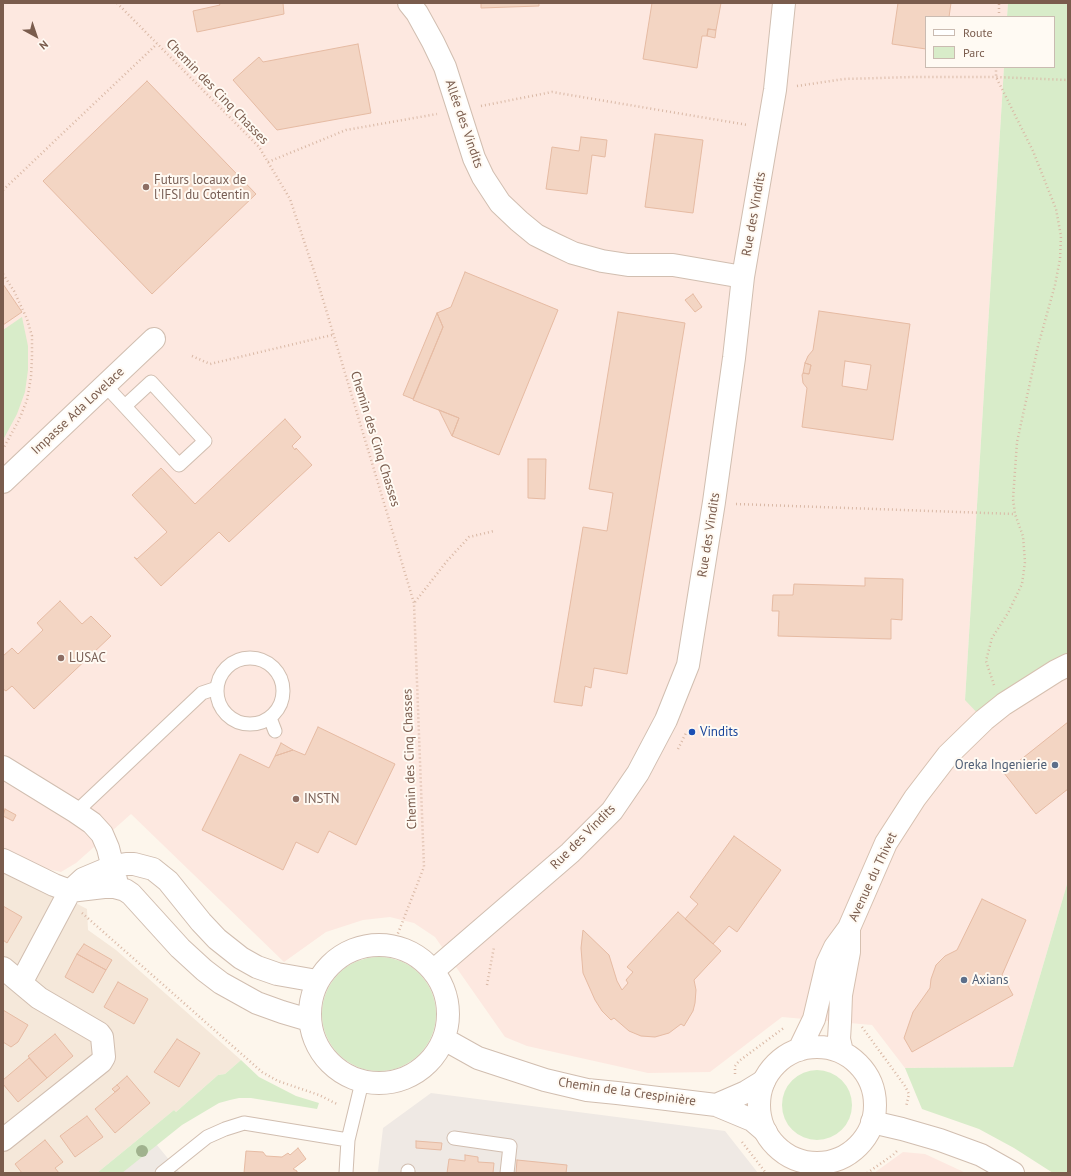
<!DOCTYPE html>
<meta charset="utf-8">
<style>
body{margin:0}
#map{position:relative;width:1071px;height:1176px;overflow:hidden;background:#fdf6ec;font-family:"PT Sans",sans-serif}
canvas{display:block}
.frame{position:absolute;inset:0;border:4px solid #7a5c4d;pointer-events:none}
.legend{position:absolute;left:925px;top:16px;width:130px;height:52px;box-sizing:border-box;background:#fffaf3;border:1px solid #cabbb1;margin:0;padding:5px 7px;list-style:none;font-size:12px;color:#7a5c4d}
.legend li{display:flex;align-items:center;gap:8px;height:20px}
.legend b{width:20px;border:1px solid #cabbb1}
.north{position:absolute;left:16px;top:16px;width:40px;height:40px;-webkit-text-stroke:3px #fffaf3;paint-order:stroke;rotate:140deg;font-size:11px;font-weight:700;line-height:16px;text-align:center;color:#7a5c4d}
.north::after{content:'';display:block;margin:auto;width:14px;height:18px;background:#7a5c4d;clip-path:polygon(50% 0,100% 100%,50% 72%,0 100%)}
</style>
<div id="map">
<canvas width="1071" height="1176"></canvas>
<div class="frame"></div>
<ul class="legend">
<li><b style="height:5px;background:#fff"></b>Route</li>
<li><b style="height:11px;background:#d8ecc9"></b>Parc</li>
</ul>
<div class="north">N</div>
</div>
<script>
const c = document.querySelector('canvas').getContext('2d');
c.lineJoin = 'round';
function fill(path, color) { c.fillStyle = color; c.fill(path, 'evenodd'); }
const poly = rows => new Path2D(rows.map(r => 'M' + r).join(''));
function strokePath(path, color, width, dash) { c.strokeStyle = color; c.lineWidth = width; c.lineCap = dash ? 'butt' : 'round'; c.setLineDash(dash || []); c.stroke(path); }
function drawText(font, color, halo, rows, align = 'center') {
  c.font = font + ' "PT Sans",sans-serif'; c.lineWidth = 4; c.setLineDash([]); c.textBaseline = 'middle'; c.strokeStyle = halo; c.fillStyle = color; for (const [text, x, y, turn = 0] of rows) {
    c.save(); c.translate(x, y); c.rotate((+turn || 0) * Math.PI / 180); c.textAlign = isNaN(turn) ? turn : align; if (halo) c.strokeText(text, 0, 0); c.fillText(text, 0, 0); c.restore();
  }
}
const residential = poly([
 [3,865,87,909,88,930,116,950,241,1060,225,1074,218,1075,176,1112,174,1110,97,1173,3,1173]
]);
const commercial = poly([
 [3,3,1008,3,1007,17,926,17,926,67,1004,67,965,700,1068,665,1068,881,1013,1067,905,1068,872,1025,782,1017,710,1072,648,1073,527,1046,505,1037,435,937,414,923,390,917,363,920,326,932,284,962,131,814,76,863,61,872,39,867,3,848],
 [903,1152,925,1154,966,1173,874,1173]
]);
const industrial = poly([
 [431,1093,725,1131,758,1173,377,1173,378,1171,383,1128],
 [147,1133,180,1173,97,1173]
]);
const green = poly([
 [1008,3,1068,3,1068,665,984,720,965,700,1004,67,1054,67,1054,17,1007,17],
 [22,317,28,346,28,370,25,392,17,414,3,440,3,330],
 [1068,881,1068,1173,1053,1173,1014,1148,979,1129,922,1109,905,1068,1013,1067],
 '322 1014a57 57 0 1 1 114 0a57 57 0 1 1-114 0Z',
 [241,1060,259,1077,296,1096,319,1103,317,1109,251,1098,239,1098,230,1100,219,1103,182,1125,122,1173,97,1173,174,1110,176,1112,218,1075,225,1074],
 '782 1105a35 35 0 1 1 70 0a35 35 0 1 1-70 0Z'
]);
const building = poly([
 [219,3,283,3,284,14,197,32,193,11,220,5,219,3],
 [481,3,539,3,539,6,481,8,481,3],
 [652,3,721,3,716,30,708,29,707,36,702,36,697,68,643,59,652,3],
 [898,3,951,3,949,17,926,17,926,49,892,44,898,3],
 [708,29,716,30,715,38,707,36,708,29],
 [358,44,371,113,277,130,233,80,259,57,263,62,358,44],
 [147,81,256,194,152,294,43,181,147,81],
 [655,134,703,140,693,213,645,207,655,134],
 [581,137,607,140,605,157,592,155,587,194,546,189,552,147,579,151,581,137],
 [465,272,558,310,499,455,452,436,459,418,413,400,443,327,437,313,451,307,465,272],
 [3,284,22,312,3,325,3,284],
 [693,294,702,307,695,312,685,300,693,294],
 [819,311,910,324,893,440,802,427,807,388,803,383,802,375,803,373,809,374,811,365,805,363,808,356,813,350,819,311],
 [845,361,871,365,867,390,842,386,845,361],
 [618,312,685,323,627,674,594,668,591,688,585,686,582,706,554,702,583,527,607,531,613,493,589,489,618,312],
 [437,313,443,327,413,399,403,395,437,313],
 [805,363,811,365,809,374,803,373,805,363],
 [439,410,459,418,452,436,439,410],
 [285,419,301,437,292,446,295,450,296,448,312,465,229,542,219,532,161,586,134,557,137,559,167,532,132,495,161,468,195,504,285,419],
 [528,459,546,459,545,499,528,498,528,459],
 [865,578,903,579,902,620,891,619,891,639,778,636,779,611,772,611,773,595,793,595,794,584,865,586,865,578],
 [60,601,82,624,91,616,111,636,34,709,12,686,6,691,3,689,3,656,12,648,18,654,43,630,37,623,60,601],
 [1068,722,1068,789,1036,814,1004,773,1068,722],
 [318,727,395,764,356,845,329,831,318,853,296,842,283,870,202,830,240,754,269,768,275,756,293,750,305,755,318,727],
 [281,743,293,750,275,756,281,743],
 [5,809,16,815,13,821,3,816,5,809],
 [734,836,781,870,737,932,729,926,713,944,685,919,698,904,690,897,734,836],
 [982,899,1026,920,1002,975,1013,995,912,1052,904,1038,913,1012,930,988,931,979,936,965,945,956,957,950,982,899],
 [3,906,22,917,7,943,3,940,3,906],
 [678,912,721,951,694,980,696,990,695,1003,693,1011,684,1026,681,1024,669,1033,655,1037,641,1036,629,1031,614,1018,611,1020,602,1011,595,1000,583,973,581,948,583,930,609,955,617,981,622,990,628,983,626,980,633,972,627,967,678,912],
 [84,944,112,960,106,970,77,954,84,944],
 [77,954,106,970,93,993,65,977,77,954],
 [118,982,148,999,134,1024,104,1007,118,982],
 [3,1010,28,1025,18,1042,11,1047,3,1042,3,1010],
 [55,1034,73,1056,47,1078,28,1056,55,1034],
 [177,1039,200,1053,179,1087,154,1072,177,1039],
 [29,1058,47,1078,18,1102,3,1084,3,1080,29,1058],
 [127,1076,150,1103,115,1133,95,1109,120,1088,117,1085,127,1076],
 [117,1085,120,1088,115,1092,112,1089,117,1085],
 [87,1116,103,1137,75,1157,60,1136,87,1116],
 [45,1140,63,1162,55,1168,59,1173,22,1173,15,1164,45,1140],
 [416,1141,442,1143,441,1150,416,1148,416,1141],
 [298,1148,306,1159,293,1169,297,1171,297,1173,244,1173,246,1151,263,1152,266,1156,282,1157,288,1153,290,1155,298,1148],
 [465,1155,478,1157,478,1162,494,1163,493,1173,447,1173,449,1159,465,1161,465,1155],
 [517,1160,567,1165,566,1173,516,1173,517,1160]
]);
const path = poly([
 [117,3,259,147,290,199,318,283,414,603,424,867,393,946],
 [999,17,999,3],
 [797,86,844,79,913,77,996,77,1068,80],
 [481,106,552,92,748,125],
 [268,162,346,130,437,114],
 [3,190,157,44],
 [3,274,14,291,27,319,32,336,32,357,31,377,27,400,19,420,3,449],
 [192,356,210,364,332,335],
 [736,504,1015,514],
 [415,602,447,561,469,537,494,531],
 [994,685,986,661,992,638,1008,613,1022,584,1025,562,1023,536,1015,514,1013,499,1017,442,1038,346,1055,285,1060,259,1061,236,1056,209,1033,151,996,77,996,67],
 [678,749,687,731],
 [82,913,262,1072,278,1081,319,1095,337,1104],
 [487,985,494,947],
 [862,1027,905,1086,909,1094,906,1107],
 [735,1074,735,1066,739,1061,785,1027],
 [742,1142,766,1173],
 [867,1173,893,1155,897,1151]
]);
const lane = poly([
 [105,385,179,465,205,441,151,382,125,406],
 '217 691a33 33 0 1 1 66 0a33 33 0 1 1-66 0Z',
 [270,718,275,731],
 [76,812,202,693,217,688],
 [454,1138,510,1146,507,1173],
 [162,1173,207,1137,225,1129,244,1123,348,1140],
 [346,1173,348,1140,362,1082],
 [408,1173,408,1171]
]);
const street = poly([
 [409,3,417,13,433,42,445,67,474,158,483,177,500,203,519,221,536,235,554,244,573,253,602,261,628,265,673,265,743,277],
 [3,482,154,339],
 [3,767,76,812,92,823,102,834,108,848,116,880],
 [3,860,54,885,70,891,104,887,114,887,125,890,131,894,180,948,204,970,221,983,257,1003,282,1012,309,1020],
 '310 1014a69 69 0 1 1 138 0a69 69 0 1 1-138 0Z',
 [3,968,21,983,70,891,83,879,114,866,126,864,134,864,153,869,168,881,201,922,217,939,241,958,257,967,277,974,317,981],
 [433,971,570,853,612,811,638,773,666,720,688,665,714,502,734,358,743,277,775,90,784,3],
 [444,1039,478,1058,545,1080,587,1090,617,1093,716,1105,746,1092,764,1081],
 [716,1105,752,1120,766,1132],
 [872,1122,902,1129,940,1140,981,1155,1013,1173],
 [3,1140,101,1062,104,1057,102,1037,99,1033,39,998,21,983]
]);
const secondary = poly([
 '759 1105a58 58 0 1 1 116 0a58 58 0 1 1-116 0Z',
 [799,1050,814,1019,827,964,835,947,849,928,886,843,915,798,948,755,984,720,1004,704,1056,671,1068,665],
 [842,1052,839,1039,840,1022,841,995,849,952,849,928]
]);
const trees = [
 [142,1151]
];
const markers = [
 [146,187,4,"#8d6e63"],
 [61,658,4,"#8d6e63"],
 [692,732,4,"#1a4fb4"],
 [1055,765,4,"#5c6f8a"],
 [296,799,4,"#8d6e63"],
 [964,980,4,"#5c6f8a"]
];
const streetNames = [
 ["Chemin des Cinq Chasses",217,92,46],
 ["Allée des Vindits",464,124,71],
 ["Rue des Vindits",754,214,-80],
 ["Impasse Ada Lovelace",78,411,-43],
 ["Chemin des Cinq Chasses",375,439,73],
 ["Rue des Vindits",709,535,-81],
 ["Chemin des Cinq Chasses",410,759,-92],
 ["Rue des Vindits",583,837,-45],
 ["Avenue du Thivet",873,877,-65],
 ["Chemin de la Crespinière",627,1092,8]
];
const educationNames = [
 ["Futurs locaux de",154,180],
 ["l'IFSI du Cotentin",154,195],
 ["LUSAC",69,658],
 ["INSTN",304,799]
];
const transitNames = [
 ["Vindits",700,732]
];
const serviceNames = [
 ["Oreka Ingenierie",1047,765],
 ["Axians",972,980,"left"]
];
fill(residential, '#f5e8da');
fill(commercial, '#fde8e0');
fill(industrial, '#efe9e4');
fill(green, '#d8ecc9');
fill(building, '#f3d5c3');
strokePath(building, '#e6bba3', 1);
strokePath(lane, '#d1beb0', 15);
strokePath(street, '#d1beb0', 24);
strokePath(secondary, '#d6c0b0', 24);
strokePath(path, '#d9b8a5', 2.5, [1, 3]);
strokePath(lane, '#fff', 13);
strokePath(street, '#fff', 22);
strokePath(secondary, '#fff', 22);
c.fillStyle = '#a0b28e';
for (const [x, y] of trees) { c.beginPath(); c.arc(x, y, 6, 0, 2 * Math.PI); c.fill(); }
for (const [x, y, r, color] of markers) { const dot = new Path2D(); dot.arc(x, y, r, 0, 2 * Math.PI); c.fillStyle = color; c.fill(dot); strokePath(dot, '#fffaf3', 1.5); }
drawText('13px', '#7a5c4d', '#fffaf3', streetNames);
drawText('13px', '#785e54', '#fffaf3', educationNames, 'left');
drawText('13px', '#164399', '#fffaf3', transitNames, 'left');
drawText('13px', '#4e5e75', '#fffaf3', serviceNames, 'right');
</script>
